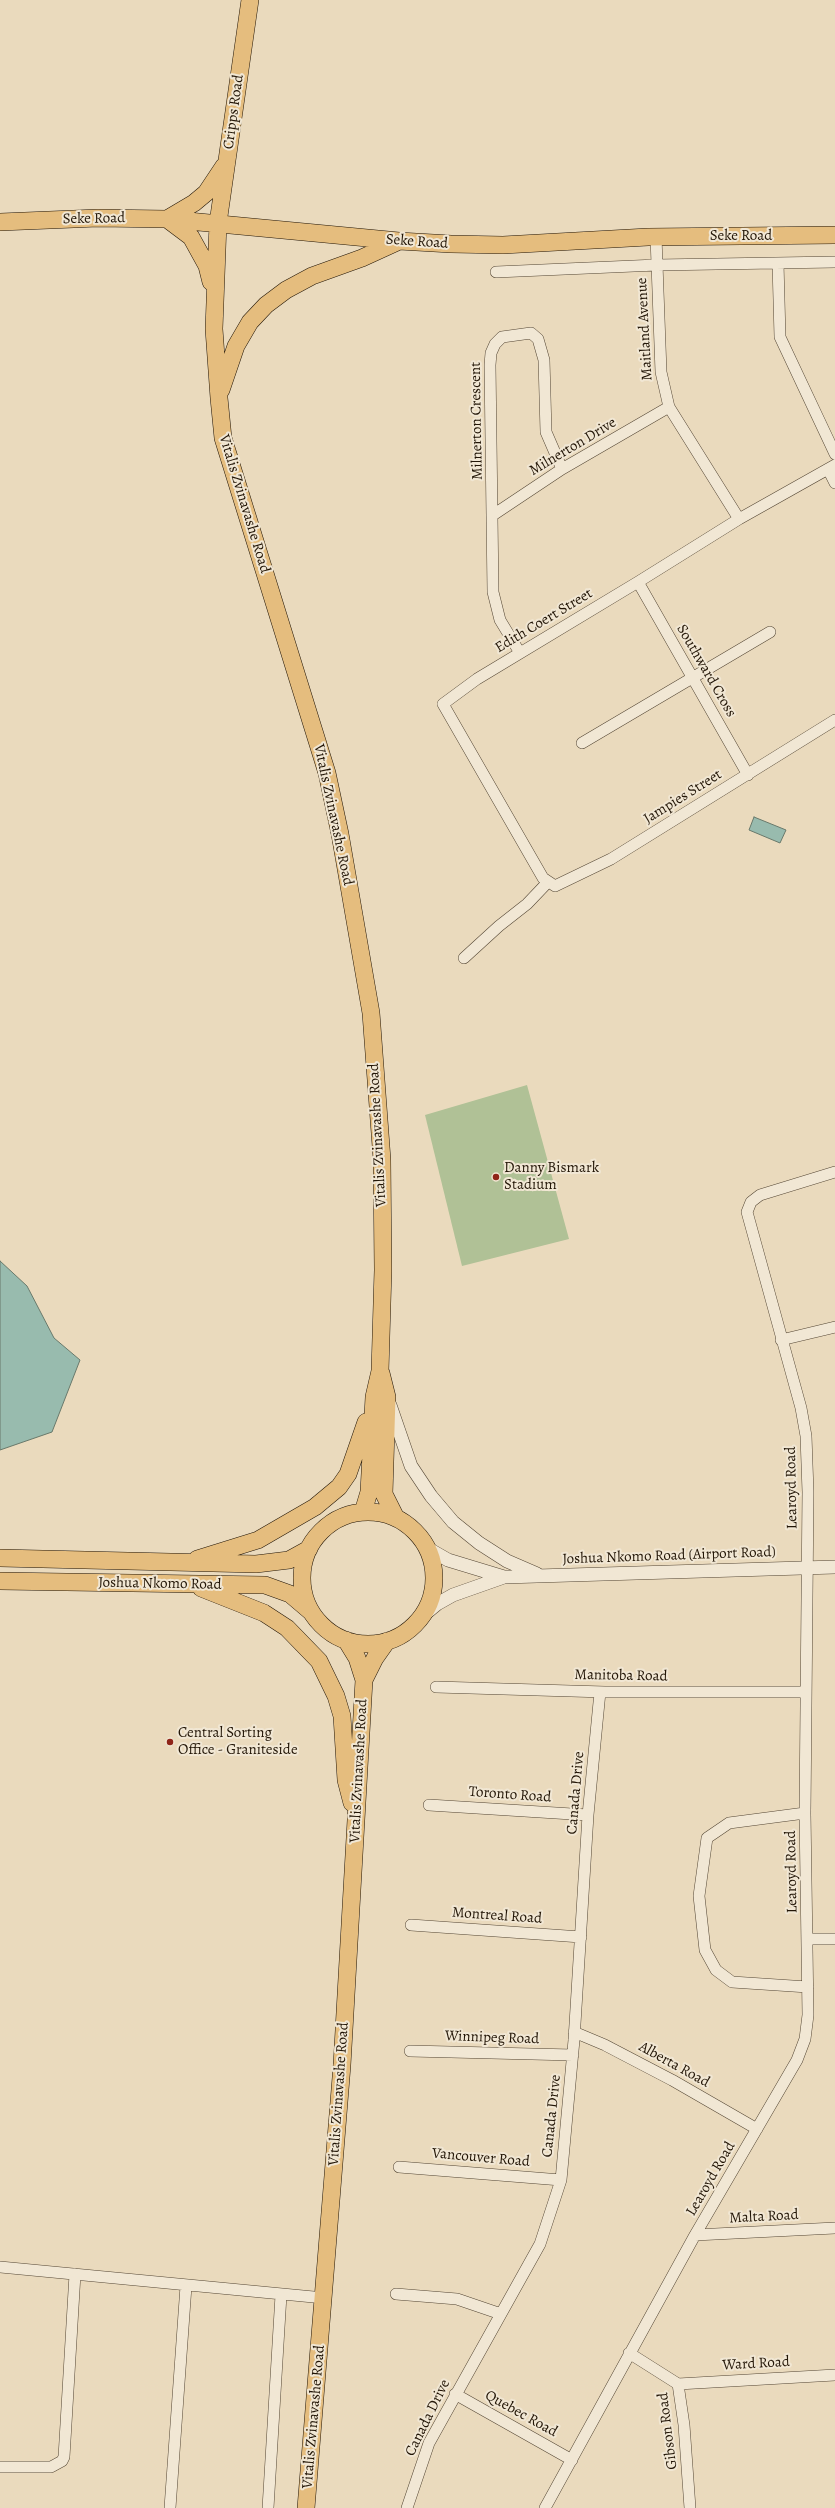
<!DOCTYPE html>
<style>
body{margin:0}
canvas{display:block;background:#eadabd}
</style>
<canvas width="835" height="2508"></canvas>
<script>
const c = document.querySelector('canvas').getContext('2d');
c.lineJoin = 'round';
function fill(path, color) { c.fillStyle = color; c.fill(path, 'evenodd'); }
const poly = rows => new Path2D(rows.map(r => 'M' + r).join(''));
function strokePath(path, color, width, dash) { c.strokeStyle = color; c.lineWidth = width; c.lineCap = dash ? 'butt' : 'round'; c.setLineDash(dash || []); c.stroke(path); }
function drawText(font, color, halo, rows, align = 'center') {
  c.font = font + ' Alegreya,serif'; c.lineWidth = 4; c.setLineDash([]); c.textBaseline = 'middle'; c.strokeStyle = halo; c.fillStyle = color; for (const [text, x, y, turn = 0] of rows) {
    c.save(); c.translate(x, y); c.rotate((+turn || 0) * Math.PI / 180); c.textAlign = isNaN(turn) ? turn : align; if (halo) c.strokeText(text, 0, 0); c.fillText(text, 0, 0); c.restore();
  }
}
const green = poly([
 [527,1085,569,1239,462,1266,425,1115]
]);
const water = poly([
 [754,817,786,830,780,843,749,830,754,817],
 [0,1261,27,1286,54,1338,80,1360,52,1432,0,1450,0,1261]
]);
const minor = poly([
 [656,237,661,372,669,407,739,519],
 [778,263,780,337,835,454],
 [496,272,657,265,835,262],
 [835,465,739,519,638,582,477,679,443,704,543,878,555,886,611,859,835,720],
 [828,469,835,483],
 [493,515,562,469,669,407],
 [638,582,748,775],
 [520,653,500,620,493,592,490,365,491,353,495,344,502,337,531,333,538,339,544,360,546,432,562,469],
 [582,743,770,632],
 [464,958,499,926,527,904,547,883],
 [781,1340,835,1327],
 [436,1687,605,1692,805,1692],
 [429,1805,588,1815],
 [805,1813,729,1823,707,1838,699,1896,705,1950,716,1970,732,1982,808,1987],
 [411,1925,581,1937],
 [808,1939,835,1939],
 [574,2032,605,2045,672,2080,757,2129],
 [410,2051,573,2055],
 [399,2167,561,2180],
 [695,2235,835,2228],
 [0,2267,324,2298],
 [396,2294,457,2299,501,2314],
 [629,2353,678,2384,684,2425,690,2508],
 [678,2384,835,2375],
 [455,2394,572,2460],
 [0,2467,51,2467,62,2461,64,2457,75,2274],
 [170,2508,186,2286],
 [268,2508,281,2295],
 [407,2508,429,2443,540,2244,561,2180,574,2040,588,1815,600,1692],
 [545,2508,695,2235,797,2060,805,2039,808,2015,805,1813,808,1492,806,1436,801,1408,747,1212,751,1202,760,1195,835,1172]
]);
const tertiary = poly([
 [390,1405,411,1466,431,1496,453,1522,479,1543,507,1561,537,1574],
 [427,1548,448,1560,504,1577],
 [420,1618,437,1604,453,1595,504,1577,835,1567]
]);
const primary = poly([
 [250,0,218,223,214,329,219,398,223,438,327,773,340,834,371,1013,382,1160,383,1270,380,1371,374,1397,369,1492,363,1512],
 [167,219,191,237,207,266,211,282],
 [167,219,194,203,206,193,224,166],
 [0,222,98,218,167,219,399,241,451,244,503,245,648,237,835,235],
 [221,390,236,346,250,322,266,305,286,290,312,276,362,258,397,242],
 [381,1373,387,1397,384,1494,396,1518],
 '302 1578a66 66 0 1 1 132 0a66 66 0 1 1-132 0Z',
 [0,1558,256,1564,289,1560,309,1549],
 [197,1559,258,1540,315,1507,339,1487,348,1474,366,1422],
 [0,1581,265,1585,290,1594,310,1611],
 [201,1588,264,1613,287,1628,319,1661,336,1696,342,1716,346,1780,352,1803],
 [346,1640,357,1658,364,1680],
 [306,2508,342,2065,364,1680,375,1658,387,1641]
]);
const markers = [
 [496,1177,4,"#8f2418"],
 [170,1742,4,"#8f2418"]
];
const streetNames = [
 ["Cripps Road",234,112,-82],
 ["Seke Road",94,219,-1],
 ["Seke Road",741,236],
 ["Seke Road",417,242,4],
 ["Maitland Avenue",645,329,-93],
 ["Milnerton Crescent",477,421,-91],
 ["Milnerton Drive",573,447,-31],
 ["Vitalis Zvinavashe Road",244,504,73],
 ["Edith Coert Street",544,621,-31],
 ["Southward Cross",706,671,60],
 ["Jampies Street",683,797,-32],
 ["Vitalis Zvinavashe Road",333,815,78],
 ["Vitalis Zvinavashe Road",378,1135,-93],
 ["Learoyd Road",792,1488,-91],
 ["Joshua Nkomo Road (Airport Road)",669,1556,-2],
 ["Joshua Nkomo Road",160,1584,1],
 ["Manitoba Road",621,1676,1],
 ["Vitalis Zvinavashe Road",359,1771,-87],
 ["Canada Drive",576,1793,-85],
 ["Toronto Road",510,1795,4],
 ["Learoyd Road",792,1872,-91],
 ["Montreal Road",497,1916,4],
 ["Winnipeg Road",492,2038,2],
 ["Alberta Road",674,2065,29],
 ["Vitalis Zvinavashe Road",339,2094,-86],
 ["Canada Drive",552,2116,-84],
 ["Vancouver Road",481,2158,5],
 ["Learoyd Road",711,2179,-60],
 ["Malta Road",764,2217,-3],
 ["Ward Road",756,2364,-3],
 ["Quebec Road",521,2414,29],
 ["Vitalis Zvinavashe Road",314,2417,-85],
 ["Canada Drive",428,2418,-64],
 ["Gibson Road",668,2431,-97]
];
const poiNames = [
 ["Danny Bismark",504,1168],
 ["Stadium",504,1185],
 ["Central Sorting",178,1733],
 ["Office - Graniteside",178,1750]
];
fill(green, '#b0c196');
fill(water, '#98bbae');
strokePath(water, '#69796b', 1);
strokePath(minor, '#544634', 12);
strokePath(tertiary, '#544634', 14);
strokePath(primary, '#221506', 18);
strokePath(minor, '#f1e7d4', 11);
strokePath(tertiary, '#f1e7d4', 13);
strokePath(primary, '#e5bd7e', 17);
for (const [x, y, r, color] of markers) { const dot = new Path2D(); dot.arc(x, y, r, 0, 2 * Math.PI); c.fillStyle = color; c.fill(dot); strokePath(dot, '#f1e7d4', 1.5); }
drawText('15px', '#221506', '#f1e7d4', streetNames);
drawText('15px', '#221506', '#f1e7d4', poiNames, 'left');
</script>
